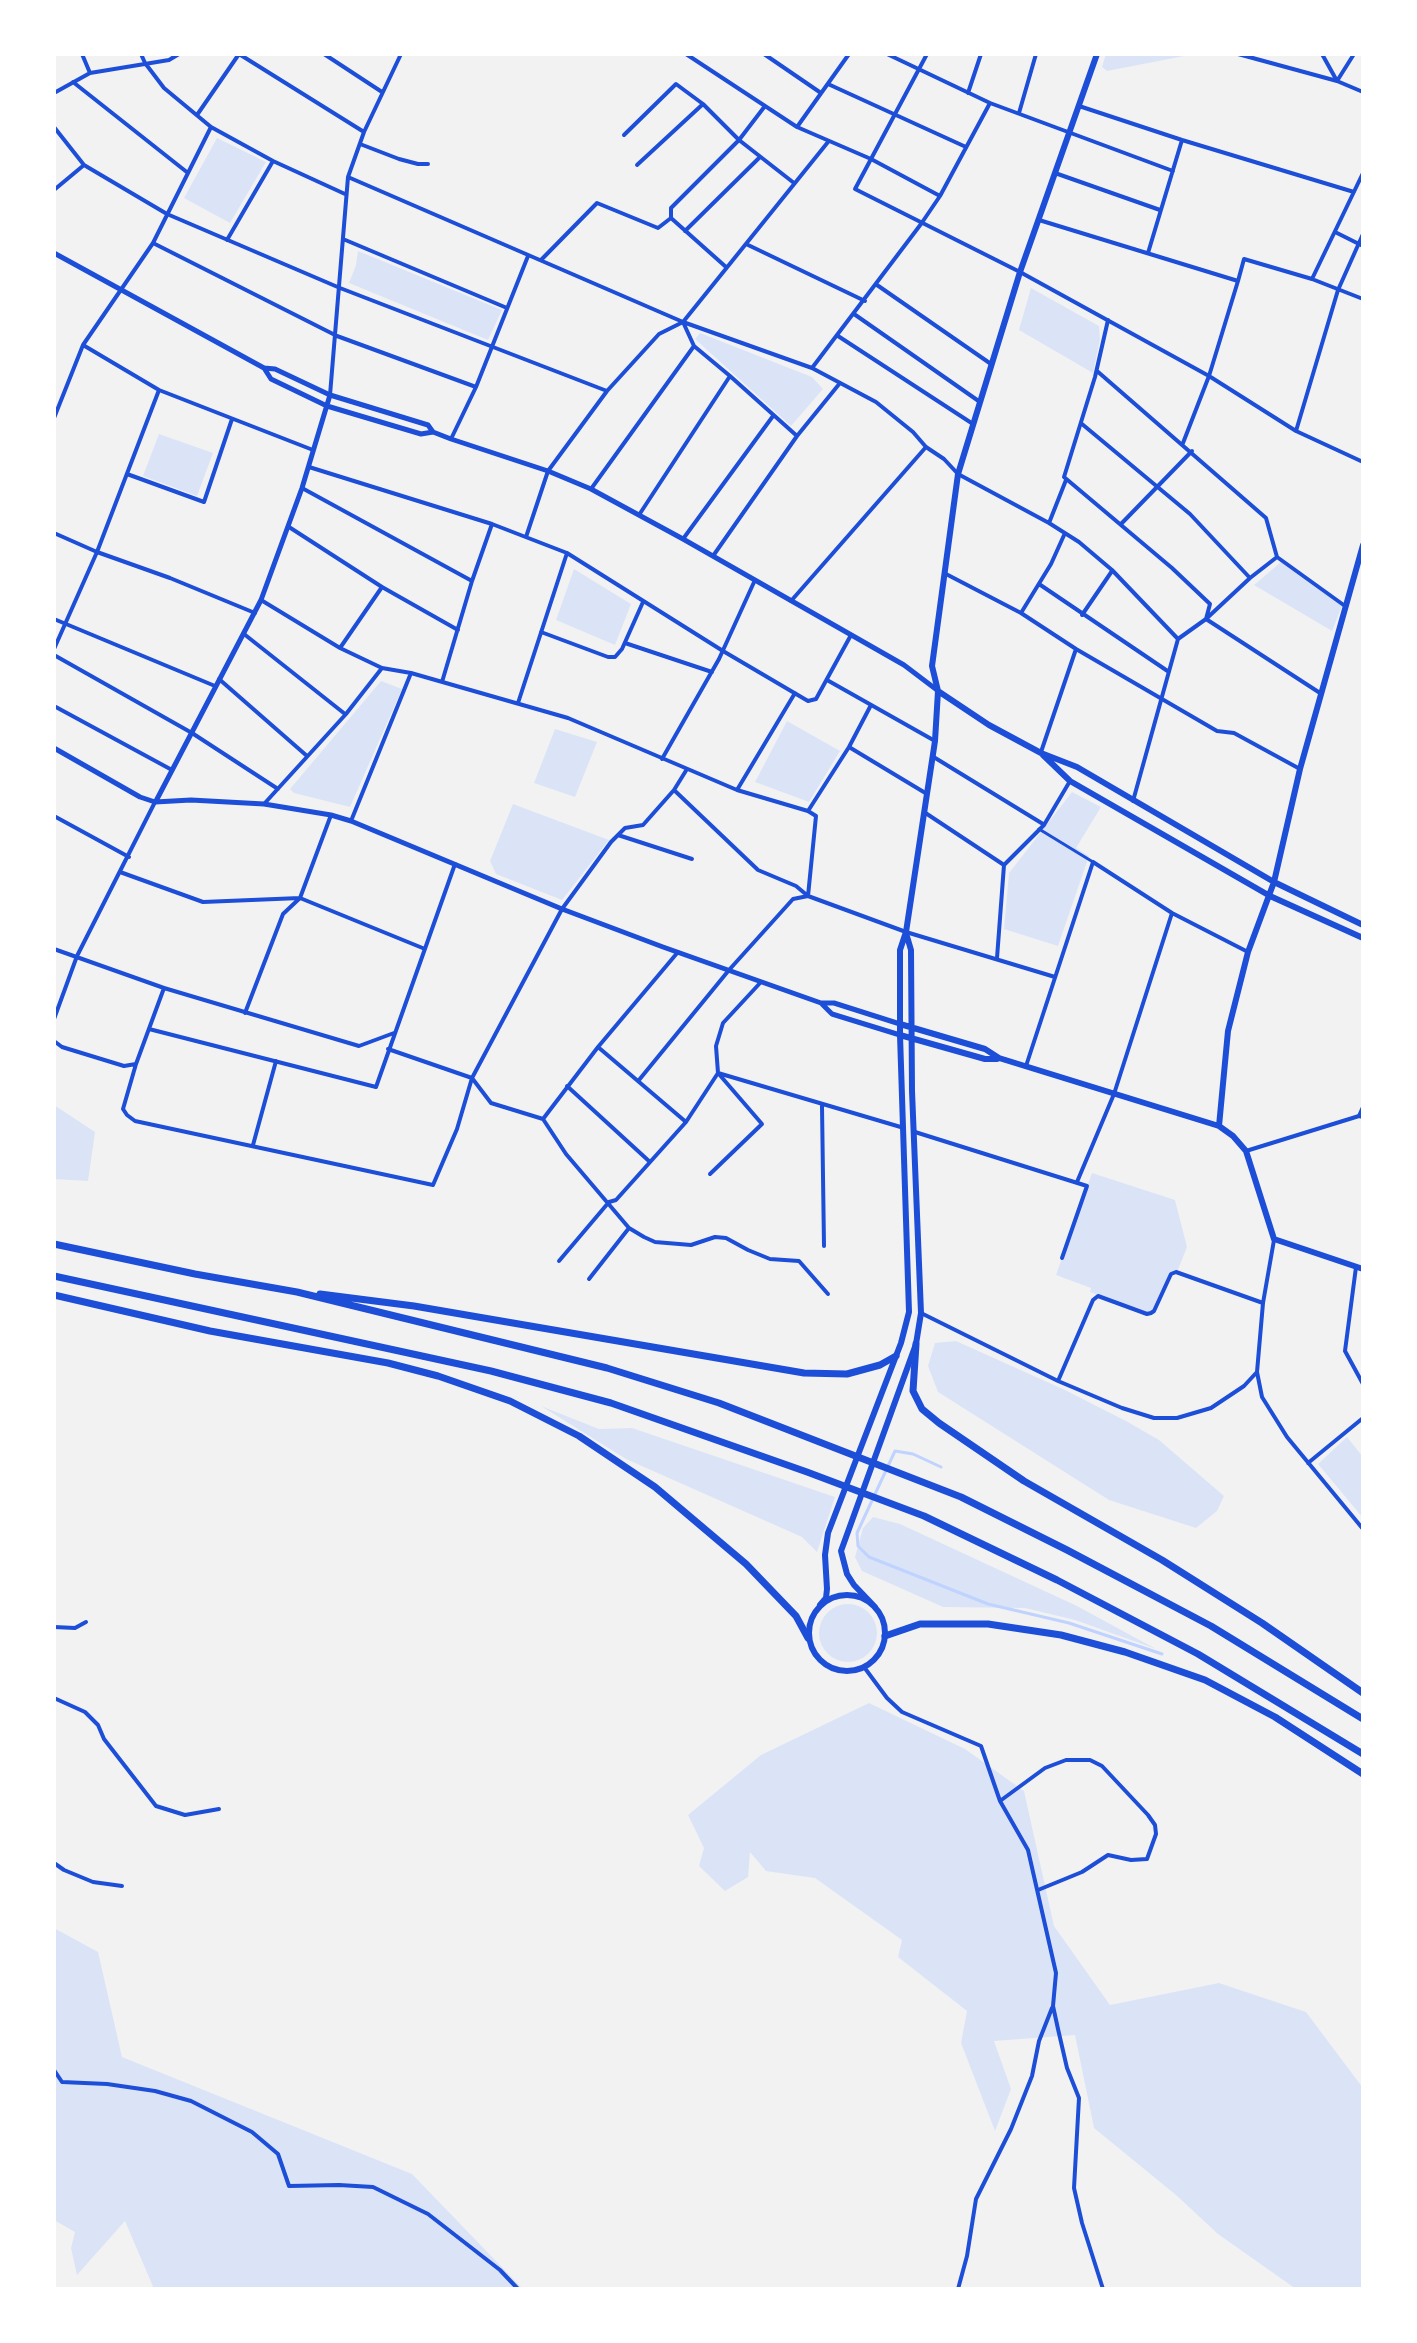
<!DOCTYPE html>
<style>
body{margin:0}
#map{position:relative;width:1417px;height:2343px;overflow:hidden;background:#f2f2f2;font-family:Mulish,sans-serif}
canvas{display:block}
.frame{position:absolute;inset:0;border:56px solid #fff;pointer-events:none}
</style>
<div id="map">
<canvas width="1417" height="2343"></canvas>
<div class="frame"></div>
</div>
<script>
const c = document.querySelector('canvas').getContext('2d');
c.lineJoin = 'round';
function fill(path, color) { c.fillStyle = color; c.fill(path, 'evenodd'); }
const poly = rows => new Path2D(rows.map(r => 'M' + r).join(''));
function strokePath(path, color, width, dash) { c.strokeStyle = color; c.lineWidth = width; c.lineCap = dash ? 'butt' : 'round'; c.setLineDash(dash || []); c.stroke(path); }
const green = poly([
 [1106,54,1184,54,1184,56,1107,71,1102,67],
 [217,138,266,162,230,223,184,198],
 [358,251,502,310,488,340,349,283,356,265],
 [1031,288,1099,326,1100,339,1093,373,1019,330],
 [700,333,812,377,823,389,791,426,695,339],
 [159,434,213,453,197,496,143,476],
 [1281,562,1342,606,1332,631,1254,585],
 [574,569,631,604,615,645,556,620],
 [381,681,402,689,350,807,294,793,290,789],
 [787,721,840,751,809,802,755,782],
 [555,729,597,742,575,797,534,783],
 [1072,792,1101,807,1076,848,1089,856,1058,946,1004,929,1009,873],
 [513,804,609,840,562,900,496,874,490,861],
 [54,1105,95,1132,88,1181,54,1179],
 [1092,1173,1175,1200,1187,1247,1177,1272,1173,1272,1153,1312,1145,1313,1090,1292,1091,1288,1056,1275],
 [956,1341,1065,1390,1126,1421,1159,1440,1224,1496,1217,1511,1196,1528,1109,1500,938,1392,928,1366,935,1343],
 [541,1406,599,1429,632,1428,835,1497,817,1552,802,1537,626,1459],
 [1347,1437,1363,1457,1363,1518,1318,1464],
 [873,1517,900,1524,1077,1606,1156,1649,1075,1620,1025,1608,943,1607,862,1571,855,1557,863,1528],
 '819 1633a29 29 0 1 1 58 0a29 29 0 1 1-58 0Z',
 [869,1703,965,1749,1024,1791,1054,1926,1110,2005,1219,1983,1306,2012,1363,2088,1363,2289,1296,2289,1218,2234,1176,2195,1094,2128,1075,2035,994,2041,1011,2089,995,2131,961,2043,967,2011,898,1957,902,1940,815,1878,766,1871,750,1852,748,1877,725,1891,699,1866,704,1848,688,1815,761,1755],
 [54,1928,98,1952,122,2057,412,2174,523,2289,154,2289,125,2221,77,2275,71,2248,75,2232,54,2220]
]);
const stream = poly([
 [941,1467,913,1454,895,1451,857,1533,858,1546,869,1557,988,1604,1069,1623,1162,1654]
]);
const pedestrian = poly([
 [1039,829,1093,862]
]);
const minor = poly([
 [82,54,90,73],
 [141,54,145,63,164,88,211,127,273,161,345,194],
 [239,54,364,132],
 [324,54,382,92],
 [686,54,797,127,871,159,940,196],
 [764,54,821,93],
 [887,54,990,103,1173,171],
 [927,54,855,189,1020,272,1209,376,1296,431,1363,462],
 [1238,54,1337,81,1363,92],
 [1322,54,1337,81],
 [1337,81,1354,54],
 [73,82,188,173],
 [828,84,966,147],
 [54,93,90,73,169,60,179,54],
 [968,93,981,54],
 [1079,106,1182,140,1354,192],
 [1019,113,1036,54],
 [197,115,239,54],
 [54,127,84,165,167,214,340,288,607,391],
 [797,127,849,54],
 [624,135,676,84,703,104,739,140,794,183],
 [360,144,399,159,418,164,428,164],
 [637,165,703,104],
 [1055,173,1160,210],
 [348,177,683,322,812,368,876,402,913,432,926,447,944,459,958,474,1049,523,1079,542,1112,570,1178,639],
 [54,190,84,165],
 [671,218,671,208,739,140,765,106],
 [671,218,726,267],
 [1039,220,1238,281,1244,259,1312,279,1363,299],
 [685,231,760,157],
 [1335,232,1363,246],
 [343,239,507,308],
 [227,240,273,161],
 [153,243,337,336,476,387],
 [746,244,865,301],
 [1148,253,1182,140],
 [541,260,597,203,658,228,671,218],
 [1312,279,1363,173],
 [877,285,991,364],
 [854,314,980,402],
 [1108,320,1095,377,1064,477,1172,568,1210,604,1206,619,1320,693],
 [683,322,694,346,730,376,797,436],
 [838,336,973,424],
 [83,345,159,390,313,450],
 [812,368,921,224,940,196,990,103],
 [1097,371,1266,518,1277,557,1345,606],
 [330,395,348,177,364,132,401,54],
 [54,418,83,345,153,243,211,127],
 [1082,424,1190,514,1250,578],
 [1296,431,1338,290,1363,234],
 [451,439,476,387,528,256],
 [1183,443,1209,376,1238,281],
 [309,467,492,524,567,553,723,651,808,701,816,699,851,635],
 [127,474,204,502,232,419],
 [302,488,472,581],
 [591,489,694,346],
 [639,515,730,376],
 [1049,523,1066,480],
 [1121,524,1192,451],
 [289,527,382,587,458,630],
 [54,533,97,552,170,578,255,613],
 [526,537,548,471,607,391,659,334,683,322,828,142],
 [683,539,773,416],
 [713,556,797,436,840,383],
 [946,574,1021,613,1076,649,1217,731,1234,733,1300,769],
 [1039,584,1169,672],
 [261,600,340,648,382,668,411,673,568,718,737,790,808,811,816,816,808,896,906,932,1055,977],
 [791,601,926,447],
 [1021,613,1051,564,1065,533],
 [1082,615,1112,571],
 [54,619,215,686],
 [541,632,608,657,615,657,622,649,643,602],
 [244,634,345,714],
 [625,643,712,672],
 [340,648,382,587],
 [54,649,97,552,159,390],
 [54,655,192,733,278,789],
 [219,679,307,756],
 [827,680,935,741],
 [442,682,472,581,492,524],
 [518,703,567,553],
 [54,706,172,770],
 [849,747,927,794],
 [1041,752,1076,649],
 [932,756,1043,824],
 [662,759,719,659,755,580],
 [687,769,674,790,758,870,796,886,808,896],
 [737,790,795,693],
 [1133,801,1178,639,1206,619,1250,578,1277,557],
 [264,804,346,714,382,668],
 [808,811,849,747,871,705],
 [924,812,1004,865],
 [54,816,129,857],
 [351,821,411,673],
 [618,835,692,859],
 [120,872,203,902,300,898,425,949],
 [54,949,164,988,359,1046,394,1033],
 [997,958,1004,865,1044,825,1070,781],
 [245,1013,283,914,300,898,331,815],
 [54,1019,77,956,155,802],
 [149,1029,376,1087,455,864],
 [54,1041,62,1047,124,1066,136,1064,164,988],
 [598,1047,686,1122],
 [388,1049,472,1078,491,1103,543,1119,566,1154,629,1228,644,1237,655,1242,691,1245,715,1237,726,1238,748,1250,770,1259,799,1261,828,1294],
 [136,1064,123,1109,127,1115,135,1121,433,1185,457,1129,472,1078,562,909,611,842,625,828,643,825,674,790],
 [1026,1066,1093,862,1172,913,1248,952],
 [639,1080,729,970,793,899,808,896],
 [567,1086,650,1162],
 [822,1106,824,1246],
 [1363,1107,1359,1116,1363,1117],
 [543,1119,598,1047,678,952],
 [915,1132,1087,1186,1062,1258],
 [253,1145,276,1061],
 [1246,1151,1359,1116],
 [710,1174,762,1124,718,1073,716,1046,723,1023,761,982],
 [1077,1182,1114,1094,1172,913],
 [1274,1240,1263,1303,1257,1372,1262,1397,1287,1437,1363,1529],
 [559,1261,609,1202,616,1200,686,1122,718,1073,904,1128],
 [1356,1267,1345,1351,1363,1384],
 [589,1279,629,1228],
 [921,1313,1058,1381,1122,1408,1154,1418,1177,1418,1211,1408,1244,1386,1257,1372],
 [1058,1381,1093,1300,1098,1296,1147,1314,1151,1313,1154,1311,1171,1274,1176,1272,1263,1303],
 [1308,1463,1363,1418],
 [54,1627,75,1628,86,1622],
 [864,1667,887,1698,902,1712,981,1746,1000,1801,1028,1850,1056,1973,1053,2006,1058,2029,1067,2068,1079,2098,1074,2188,1082,2223,1103,2289],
 [54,1698,85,1712,98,1725,104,1739,156,1806,185,1815,219,1809],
 [1000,1801,1045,1768,1066,1760,1090,1760,1102,1766,1148,1815,1155,1825,1156,1834,1147,1859,1131,1860,1108,1855,1082,1872,1038,1890],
 [54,1863,64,1870,93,1882,122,1886],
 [54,2070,62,2082,107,2084,155,2091,191,2101,252,2132,278,2154,289,2186,339,2185,373,2187,428,2214,500,2270,518,2289],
 [958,2289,967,2256,976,2199,1011,2129,1032,2076,1039,2041,1052,2008]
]);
const tertiary = poly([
 [54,253,264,368,275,369,330,395,428,425,433,432,451,439,548,471,591,489,683,539,904,665,937,690],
 [264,368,271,379,327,406,421,434,433,432],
 [54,748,140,797,155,802,191,800,264,804,331,815,351,821,562,909,663,947,821,1003,834,1003,900,1024],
 [156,801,261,600,302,488,330,395],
 [822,1004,832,1014,900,1035]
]);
const secondary = poly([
 [938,691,989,725,1041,753,1077,767,1274,882,1363,925],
 [1043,755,1070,781,1270,896,1363,938],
 [900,1024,985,1049,999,1058,1219,1126,1233,1136,1246,1151,1274,1239,1363,1269],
 [900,1035,985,1059,997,1059],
 [1219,1126,1228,1031,1248,952,1274,882,1300,769,1363,545],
 '809 1633a38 38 0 1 1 76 0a38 38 0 1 1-76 0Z',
 [820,1605,826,1598,827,1589,825,1555,828,1533,901,1343,909,1312,900,1035,900,950,906,932,935,741,938,691,932,666,958,474,1020,272,1097,54],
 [875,1607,854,1585,847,1574,841,1551,916,1344,921,1313,912,1091,911,950,906,933]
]);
const motorway = poly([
 [54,1244,195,1274,297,1292,607,1368,719,1403,961,1497,1067,1550,1211,1626,1363,1719],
 [54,1276,491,1371,611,1403,807,1472,924,1516,1057,1580,1198,1654,1363,1754],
 [320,1294,414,1306,804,1373,847,1374,880,1365,896,1356],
 [54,1295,210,1331,388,1363,438,1376,510,1401,579,1436,655,1487,746,1564,796,1616,808,1638],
 [916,1344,913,1391,922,1409,939,1423,1024,1481,1162,1560,1262,1623,1363,1693],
 [885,1636,920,1624,988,1624,1061,1635,1125,1652,1205,1680,1275,1717,1363,1774]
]);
fill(green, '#dbe4f7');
strokePath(stream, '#bfd3fe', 3);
strokePath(pedestrian, '#1d4ed8', 3);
strokePath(minor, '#1d4ed8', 4);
strokePath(tertiary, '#1d4ed8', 5);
strokePath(secondary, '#1d4ed8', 6);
strokePath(motorway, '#1d4ed8', 7);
</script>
